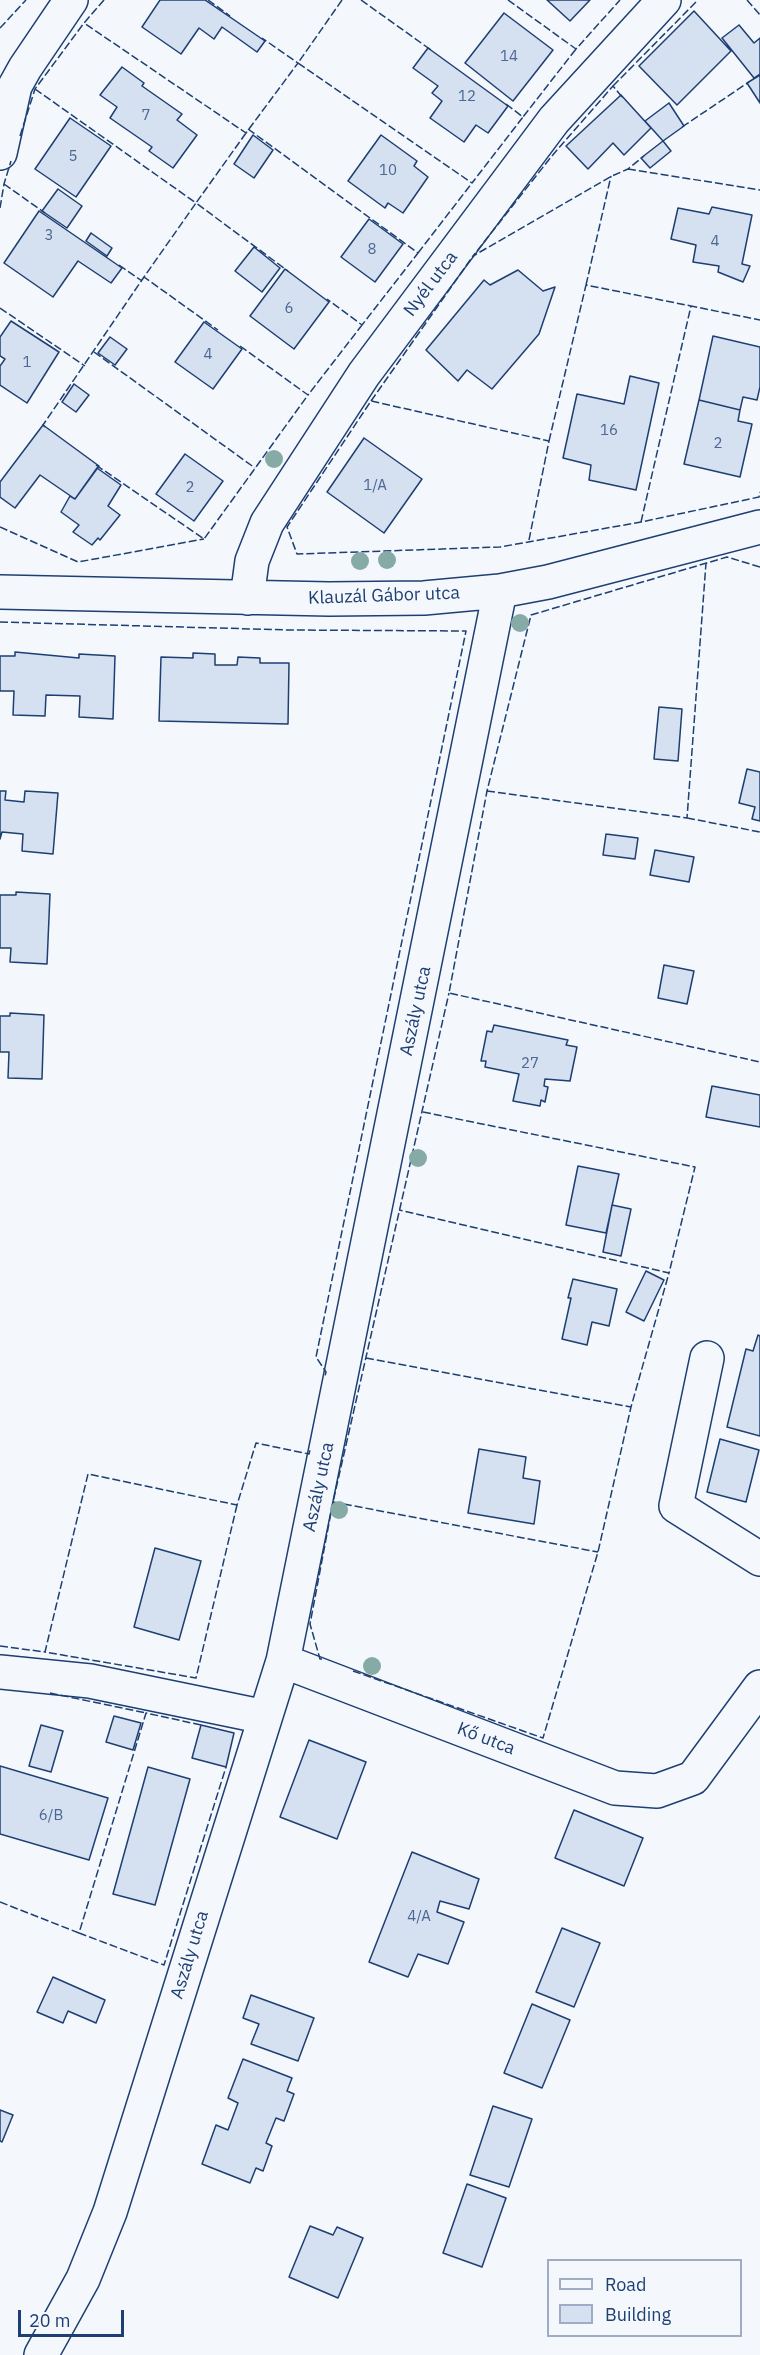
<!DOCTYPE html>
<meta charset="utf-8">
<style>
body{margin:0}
#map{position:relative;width:760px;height:2355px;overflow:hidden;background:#f4f7fb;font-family:"IBM Plex Sans",sans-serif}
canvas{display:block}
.legend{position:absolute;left:547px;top:2259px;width:195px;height:78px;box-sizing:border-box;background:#f4f7fb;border:2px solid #9eadc5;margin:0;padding:8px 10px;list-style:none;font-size:18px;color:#1d3f73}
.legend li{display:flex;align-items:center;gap:12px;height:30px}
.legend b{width:30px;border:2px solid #9eadc5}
.scale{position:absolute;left:18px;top:2310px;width:106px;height:27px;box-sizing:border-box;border:3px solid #1d3f73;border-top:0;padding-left:8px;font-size:18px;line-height:21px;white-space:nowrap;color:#1d3f73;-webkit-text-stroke:4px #f4f7fb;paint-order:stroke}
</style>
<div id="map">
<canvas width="760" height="2355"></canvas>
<ul class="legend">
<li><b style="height:8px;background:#f4f7fb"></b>Road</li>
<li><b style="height:16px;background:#d5e0f0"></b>Building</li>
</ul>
<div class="scale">20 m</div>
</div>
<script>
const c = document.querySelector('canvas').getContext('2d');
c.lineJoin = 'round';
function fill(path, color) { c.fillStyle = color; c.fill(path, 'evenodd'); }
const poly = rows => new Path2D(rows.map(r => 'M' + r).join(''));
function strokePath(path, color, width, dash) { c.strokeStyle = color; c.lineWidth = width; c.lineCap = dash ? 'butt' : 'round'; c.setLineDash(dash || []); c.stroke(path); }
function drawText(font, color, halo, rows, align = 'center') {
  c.font = font + ' "IBM Plex Sans",sans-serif'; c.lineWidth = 4.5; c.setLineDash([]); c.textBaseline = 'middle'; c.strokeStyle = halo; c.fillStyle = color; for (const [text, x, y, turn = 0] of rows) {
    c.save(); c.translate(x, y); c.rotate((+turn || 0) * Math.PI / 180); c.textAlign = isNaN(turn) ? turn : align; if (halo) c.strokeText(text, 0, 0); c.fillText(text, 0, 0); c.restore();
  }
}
const building = poly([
 [160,0,205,0,265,41,257,52,222,27,214,39,199,28,181,54,142,27,160,0],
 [547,0,590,0,570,21,547,0],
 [694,11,731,51,677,105,639,66,694,11],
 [504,13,553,50,513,101,465,63,504,13],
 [739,25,754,43,760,38,760,74,754,78,722,38,739,25],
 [428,48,508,106,488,133,476,125,464,142,430,118,442,101,432,93,438,86,413,68,428,48],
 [122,67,144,83,142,86,182,114,177,120,197,135,173,168,149,151,152,147,110,118,117,107,100,95,122,67],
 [760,75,760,103,747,83,760,75],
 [621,95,651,128,624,155,613,143,588,169,566,146,621,95],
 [669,103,684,126,663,141,645,121,669,103],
 [70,118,111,146,76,197,35,169,70,118],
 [253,135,273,150,254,178,234,164,253,135],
 [381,135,417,161,414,166,428,177,403,213,388,203,385,208,348,181,381,135],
 [663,141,671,151,650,168,641,158,663,141],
 [58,189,82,206,67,228,42,211,58,189],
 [712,207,752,215,742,264,750,266,743,282,718,272,719,266,693,262,696,245,671,239,678,208,709,214,712,207],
 [39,211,122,268,111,283,78,261,53,297,4,263,39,211],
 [369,219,403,244,375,282,341,257,369,219],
 [91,233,112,248,107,256,86,241,91,233],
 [254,247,280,268,262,292,235,271,254,247],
 [285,269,329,302,294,349,250,316,285,269],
 [518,270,543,291,555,287,539,334,492,389,467,370,458,381,426,350,484,280,490,285,518,270],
 [11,321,59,352,27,403,0,385,0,366,5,359,0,356,0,337,11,321],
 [204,322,242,349,213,389,175,362,204,322],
 [713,336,760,347,760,387,757,400,743,397,740,410,699,400,713,336],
 [110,337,127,349,115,365,98,353,110,337],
 [630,376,659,383,636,490,589,480,591,465,563,458,577,394,624,404,630,376],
 [74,384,89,395,76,412,62,402,74,384],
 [699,400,740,410,738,421,752,424,740,477,684,464,699,400],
 [43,425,99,466,75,499,40,475,15,508,0,497,0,482,43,425],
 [364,438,422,479,384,533,327,492,364,438],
 [185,454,223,481,194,521,156,494,185,454],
 [97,468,121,485,108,506,120,515,100,540,98,538,92,545,73,532,79,525,61,512,70,496,75,499,97,468],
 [15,652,79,658,79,654,115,656,113,719,79,717,80,696,46,695,45,716,13,715,14,691,0,691,0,656,15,656,15,652],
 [193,653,215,654,215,665,237,665,238,657,260,658,260,663,289,663,288,724,159,721,161,657,193,658,193,653],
 [659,707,682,709,678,761,654,759,659,707],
 [747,769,760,772,760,821,752,819,755,807,739,803,747,769],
 [0,791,6,791,5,800,24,802,25,791,58,793,53,854,22,851,23,834,2,832,0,839,0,791],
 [606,834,638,838,635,859,603,855,606,834],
 [655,850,694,857,689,882,650,875,655,850],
 [16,892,50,894,47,964,10,962,11,948,0,948,0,895,16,895,16,892],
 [664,965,694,971,687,1004,658,998,664,965],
 [10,1013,44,1015,42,1079,8,1078,9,1052,0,1052,0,1016,10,1016,10,1013],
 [494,1025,568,1040,566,1045,577,1047,570,1081,545,1079,544,1086,548,1087,545,1102,541,1100,540,1106,513,1101,519,1074,485,1067,486,1061,481,1061,487,1031,492,1032,494,1025],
 [712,1086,760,1095,760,1127,706,1117,712,1086],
 [578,1166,619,1174,606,1233,566,1225,578,1166],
 [612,1205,631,1209,621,1256,603,1252,612,1205],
 [646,1271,664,1280,644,1321,626,1312,646,1271],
 [573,1279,617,1289,609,1326,592,1322,587,1345,562,1339,571,1298,568,1298,573,1279],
 [758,1335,760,1336,760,1436,727,1427,746,1349,753,1351,758,1335],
 [720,1439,759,1450,746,1502,707,1492,720,1439],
 [479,1449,526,1457,523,1478,540,1481,534,1524,468,1513,479,1449],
 [155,1548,201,1561,179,1640,134,1627,155,1548],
 [114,1716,141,1723,133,1750,106,1742,114,1716],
 [41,1725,63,1731,51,1772,29,1766,41,1725],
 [201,1725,234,1733,226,1767,192,1758,201,1725],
 [309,1740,366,1762,337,1839,280,1817,309,1740],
 [0,1766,108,1798,89,1860,0,1834,0,1766],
 [148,1767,190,1779,155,1905,113,1894,148,1767],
 [574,1810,643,1838,624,1886,555,1858,574,1810],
 [412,1852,479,1879,469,1909,440,1901,437,1912,464,1922,448,1964,418,1954,408,1977,369,1962,412,1852],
 [562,1928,600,1943,574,2007,536,1992,562,1928],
 [53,1977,105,2000,96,2023,68,2011,63,2023,37,2012,53,1977],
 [251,1995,314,2018,298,2061,251,2044,259,2024,243,2018,251,1995],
 [532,2004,570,2020,542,2088,504,2073,532,2004],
 [243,2059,292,2078,287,2091,294,2094,284,2121,276,2118,266,2143,272,2146,263,2171,256,2168,250,2183,202,2164,216,2125,228,2130,238,2103,228,2098,243,2059],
 [493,2106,532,2119,509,2187,470,2175,493,2106],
 [0,2110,13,2115,2,2142,0,2141,0,2110],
 [467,2184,506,2198,482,2267,443,2253,467,2184],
 [310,2226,333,2235,337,2227,363,2238,338,2298,289,2277,310,2226]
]);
const minor = poly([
 [0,153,15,86,25,68,71,0],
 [0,592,329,599,424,598,500,591,548,582,760,527],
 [247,598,252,561,267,523,364,374,554,120,664,0],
 [707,1358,676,1506,760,1559],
 [283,1661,615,1788,657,1791,693,1778,760,1687],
 [0,1672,90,1681,265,1717],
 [41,2355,83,2279,110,2212,283,1661,500,591]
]);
const fence = poly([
 [104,0,84,23,246,133,298,63,262,38],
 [208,0,230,16],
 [342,0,298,63,472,183,523,117],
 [361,0,431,50],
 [508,0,576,49,620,0],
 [747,0,760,15],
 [0,28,26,0],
 [613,86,698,0],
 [35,89,196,203,144,277,218,330],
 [622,97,613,86,551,157,473,256,612,176,628,169,644,156],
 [506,104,523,117,576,49],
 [682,127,749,82],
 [248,129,418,253,362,325,327,299],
 [246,133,196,203,288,271],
 [20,136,35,89,84,23],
 [628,169,760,190],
 [4,184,45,213],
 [0,208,4,184,11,161],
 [418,253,472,183],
 [119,265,142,281],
 [586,285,611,176],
 [0,308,85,366],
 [240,346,308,395,362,325],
 [94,352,255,468],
 [371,401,473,256],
 [45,427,43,425,144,277],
 [549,441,586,285,691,306],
 [96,465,204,539,308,395],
 [641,522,691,306,760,320],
 [0,527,78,562,204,539],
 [529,540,549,441,371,401,287,527,297,554,500,547,641,522,759,497,760,492],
 [760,567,727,557,531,615,487,791,449,993,760,1062],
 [0,622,290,630,466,631,316,1357,326,1372,325,1376],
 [487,791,687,818,706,563],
 [687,818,760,832],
 [423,1112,695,1167,669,1273],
 [366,1358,631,1407],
 [333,1502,598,1552],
 [237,1505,196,1678,45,1652,88,1474,237,1505,256,1443,309,1454,310,1450],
 [0,1646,45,1652],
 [322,1659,320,1659,310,1624,333,1502,449,993],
 [353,1671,543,1738,598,1552,631,1407,669,1273,399,1210],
 [50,1693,146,1713],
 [201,1725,146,1713,79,1933,164,1965,226,1767],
 [0,1902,79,1933]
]);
const trees = [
 [274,459],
 [387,560],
 [360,561],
 [520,623],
 [418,1158],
 [339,1510],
 [372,1666]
];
const numberNames = [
 ["14",509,57],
 ["12",467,97],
 ["7",146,116],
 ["5",73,157],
 ["10",388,171],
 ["3",49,236],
 ["4",715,242],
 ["8",372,250],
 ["6",289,309],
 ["4",208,355],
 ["1",27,363],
 ["16",609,431],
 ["2",718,444],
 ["1/A",375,486],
 ["2",190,488],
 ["27",530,1064],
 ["6/B",51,1816],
 ["4/A",419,1917]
];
const streetNames = [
 ["Nyél utca",431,284,-53],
 ["Klauzál Gábor utca",384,596,-2],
 ["Aszály utca",416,1011,-78],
 ["Aszály utca",319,1487,-78],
 ["Kő utca",486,1739,21],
 ["Aszály utca",190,1955,-73]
];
fill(building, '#d5e0f0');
strokePath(building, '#1d3f73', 1.5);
strokePath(minor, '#1d3f73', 36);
strokePath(minor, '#f4f7fb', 33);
strokePath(fence, '#1d3f73', 1.5, [8, 3]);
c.fillStyle = '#86aba6';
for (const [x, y] of trees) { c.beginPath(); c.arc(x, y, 9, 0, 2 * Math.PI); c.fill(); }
drawText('15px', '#4b6792', null, numberNames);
drawText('18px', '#1d3f73', '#f4f7fb', streetNames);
</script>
